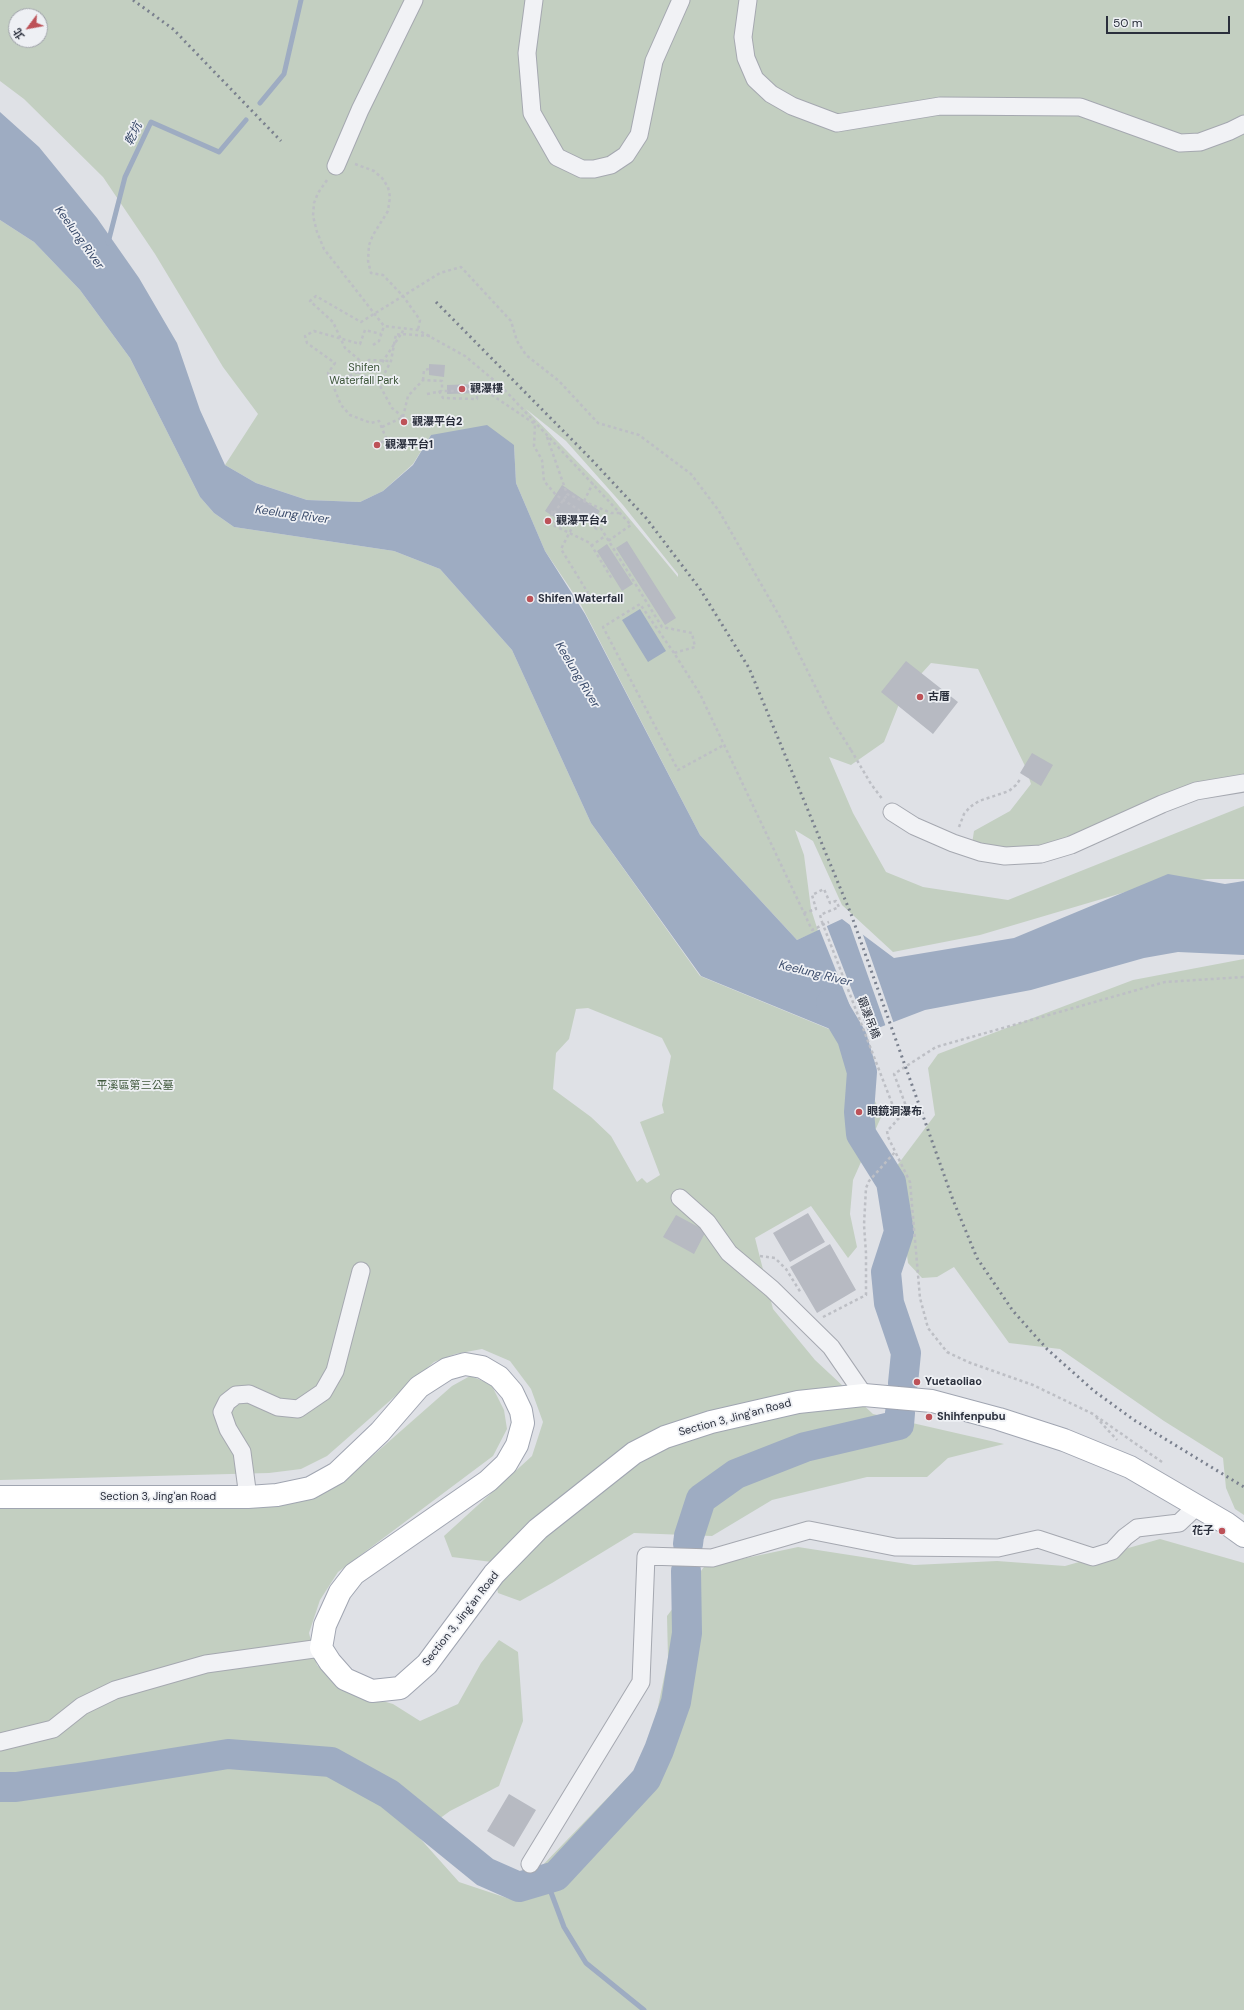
<!DOCTYPE html>
<meta charset="utf-8">
<style>
body{margin:0}
#map{position:relative;width:1244px;height:2010px;overflow:hidden;background:#dfe1e6;font-family:"DM Sans","Noto Sans TC",sans-serif}
canvas{display:block}
.north{position:absolute;left:8px;top:8px;width:40px;height:40px;box-sizing:border-box;background:#eef0f4;border:1px solid #a0a3aa;border-radius:50%;rotate:238deg;font-size:11px;font-weight:700;line-height:16px;text-align:center;color:#2a2f3c}
.north::after{content:'';display:block;margin:auto;width:14px;height:18px;background:#bd5258;clip-path:polygon(50% 0,100% 100%,50% 72%,0 100%)}
.scale{position:absolute;left:1106px;top:16px;width:124px;height:18px;box-sizing:border-box;border:2px solid #2a2f3c;border-top:0;padding-left:5px;font-size:12px;line-height:14px;white-space:nowrap;color:#2a2f3c;-webkit-text-stroke:3px #eef0f4;paint-order:stroke}
</style>
<div id="map">
<canvas width="1244" height="2010"></canvas>
<div class="north">北</div>
<div class="scale">50 m</div>
</div>
<script>
const c = document.querySelector('canvas').getContext('2d');
c.lineJoin = 'round';
function fill(path, color) { c.fillStyle = color; c.fill(path, 'evenodd'); }
const poly = rows => new Path2D(rows.map(r => 'M' + r).join(''));
function strokePath(path, color, width, dash) { c.strokeStyle = color; c.lineWidth = width; c.lineCap = dash ? 'butt' : 'round'; c.setLineDash(dash || []); c.stroke(path); }
function drawText(font, color, halo, rows, align = 'center') {
  c.font = font + ' "DM Sans","Noto Sans TC",sans-serif'; c.lineWidth = 3.5; c.setLineDash([]); c.textBaseline = 'middle'; c.strokeStyle = halo; c.fillStyle = color; for (const [text, x, y, turn = 0] of rows) {
    c.save(); c.translate(x, y); c.rotate((+turn || 0) * Math.PI / 180); c.textAlign = isNaN(turn) ? turn : align; if (halo) c.strokeText(text, 0, 0); c.fillText(text, 0, 0); c.restore();
  }
}
const green = poly([
 [0,0,1244,0,1244,778,1129,823,1094,845,1050,859,970,857,974,831,1010,811,1031,784,1025,766,978,669,931,663,903,694,884,742,851,765,829,757,853,813,886,872,923,887,1008,900,1244,806,1244,879,1207,879,1139,888,980,935,893,952,842,905,813,841,795,830,804,855,811,909,818,931,797,940,700,835,580,603,545,551,516,483,514,445,431,435,413,464,383,491,360,502,307,500,256,483,225,465,258,414,223,367,155,254,103,177,24,99,0,81],
 [16,16,40,16,40,40,16,40],
 [526,409,566,441,623,505,678,574,678,577,609,494],
 [0,220,34,242,80,290,130,358,200,497,214,513,234,527,394,551,440,569,512,650,591,823,700,976,841,1034,882,1115,853,1180,850,1214,857,1247,848,1258,811,1206,755,1238,773,1309,815,1360,873,1414,1004,1444,948,1458,927,1477,867,1477,772,1500,712,1536,634,1533,552,1583,520,1601,498,1593,492,1562,452,1557,444,1536,532,1456,543,1422,531,1389,510,1361,482,1349,455,1354,434,1362,327,1456,301,1469,269,1473,0,1480],
 [588,1008,662,1038,671,1056,662,1105,664,1113,640,1122,660,1175,647,1183,642,1178,637,1182,611,1136,591,1117,553,1089,556,1053,569,1039,576,1009],
 [1244,959,1244,1515,1235,1509,1226,1488,1223,1458,1164,1421,1060,1349,1009,1343,954,1267,937,1277,922,1278,908,1263,896,1167,935,1115,928,1068,938,1054,1133,980],
 [470,1376,491,1384,504,1410,507,1429,493,1456,338,1572,320,1600,309,1633,317,1665,344,1690,393,1704,420,1721,458,1704,481,1663,499,1640,518,1652,523,1721,499,1786,450,1811,417,1835,459,1882,510,1899,648,1756,668,1658,667,1616,704,1567,798,1547,914,1565,997,1561,1065,1566,1160,1539,1244,1563,1244,2010,0,2010,0,1506,330,1487,352,1474,452,1386]
]);
const water = poly([
 [0,112,39,147,97,218,139,278,177,343,200,410,225,465,256,483,307,500,360,502,383,491,413,465,431,435,487,425,514,445,516,483,545,551,585,614,700,835,797,940,842,919,894,958,1014,938,1168,874,1225,884,1244,881,1244,955,1178,952,1144,958,1031,990,925,1010,852,1038,701,976,591,823,512,650,440,569,394,551,234,527,214,513,200,497,130,358,80,290,34,242,0,220],
 [640,609,666,651,648,662,622,620]
]);
const pier = poly([
 [849,922,862,932,894,1024,886,1027],
 [826,924,869,1034,862,1036,819,928]
]);
const stream = poly([
 [260,103,284,74,301,0],
 [108,243,125,177,151,122,219,152,246,120],
 [546,1879,564,1927,586,1963,644,2010]
]);
const river = poly([
 [831,1003,852,1038,862,1072,859,1112,861,1134,891,1182,899,1232,886,1272,889,1303,906,1353,903,1383],
 [688,1544,689,1536,701,1499,736,1474,805,1447,899,1425,900,1413],
 [0,1787,16,1787,85,1777,228,1754,331,1762,389,1794,485,1872,519,1887,556,1876,646,1779,659,1750,676,1702,687,1633,686,1571]
]);
const building = poly([
 [429,364,445,365,444,377,429,375],
 [477,384,478,393,447,394,447,385],
 [562,485,600,511,592,522,582,515,579,520,572,524,563,523,545,511],
 [627,541,676,618,665,625,616,548],
 [607,544,633,584,622,591,597,551],
 [906,661,958,702,933,734,881,692],
 [1032,753,1053,765,1041,786,1020,773],
 [808,1213,825,1242,790,1262,773,1233],
 [676,1215,706,1231,694,1254,663,1237],
 [830,1244,856,1290,817,1313,790,1267],
 [509,1794,536,1810,514,1847,487,1831]
]);
const path = poly([
 [355,164,374,171,382,178,388,187,390,197,388,211,373,235,369,245,368,261,371,273,383,275,403,296,420,320,418,330],
 [327,180,318,193,314,203,313,216,317,232,324,249,384,326,418,330,465,356,502,387,631,525,608,541],
 [373,345,379,341,384,326],
 [358,372,379,384],
 [423,380,424,370,429,369],
 [333,383,358,372,369,360,391,361],
 [439,391,443,398,477,399,477,391],
 [427,394,442,391,486,391,535,424,534,446,542,460,544,481,556,495,597,522,662,627,692,633,695,647,674,653,700,694,804,913,816,909,812,895,824,889,830,903,836,901,839,907,820,915,822,922],
 [403,417,392,408,379,384,391,361,396,334,401,335,404,328],
 [403,417,408,396,423,380,442,381,442,391],
 [382,427,403,417],
 [547,437,567,494,611,513,619,513],
 [381,443,386,438,379,421,371,423,350,415,341,405,328,373,335,363,307,343,305,336,314,331,360,344,365,330,381,334],
 [584,501,593,483],
 [551,511,574,524,578,517,597,529,600,527],
 [554,513,567,495],
 [558,515,553,525,590,543,612,579],
 [548,521,553,512],
 [574,524,561,549,588,593],
 [591,546,605,536],
 [674,653,640,604,603,627,678,770,724,745],
 [851,750,871,784,883,800],
 [959,827,964,814,970,807,979,801,1009,791,1016,785,1021,778],
 [804,913,812,930,829,922],
 [760,1256,775,1258,786,1269,801,1293],
 [823,1317,866,1295,866,1253,864,1225,866,1188,869,1181,895,1152],
 [1096,1417,1117,1440],
 [1162,1462,1093,1414,1033,1385,968,1362,947,1352,928,1328,920,1298,910,1182,888,1137,887,1131,892,1126,898,1119,909,1114,894,1074,936,1047,1165,982,1244,977]
]);
const minor = poly([
 [534,0,527,53,532,113,557,157,582,169,594,169,611,165,626,155,639,135,654,61,681,0],
 [748,0,743,37,746,58,755,79,771,94,792,106,837,123,940,106,1080,107,1180,143,1200,142,1230,131,1244,124],
 [336,166,360,110,414,0],
 [892,812,914,826,953,843,980,852,1005,856,1041,854,1071,845,1162,804,1196,791,1244,783],
 [680,1198,707,1222,729,1253,772,1289,831,1347,864,1395],
 [248,1497,242,1452,228,1429,222,1412,227,1402,236,1395,249,1394,278,1407,298,1409,323,1392,335,1371,361,1271],
 [0,1742,53,1729,82,1706,115,1690,206,1664,321,1648],
 [530,1864,641,1682,646,1556,712,1558,809,1530,895,1547,998,1548,1038,1539,1093,1557,1112,1551,1125,1537,1137,1528,1179,1523,1197,1506]
]);
const major = poly([
 [0,1497,248,1497,277,1495,310,1488,337,1473,380,1432,419,1387,447,1369,465,1364,482,1367,499,1377,512,1392,521,1411,523,1423,517,1445,506,1464,488,1481,354,1574,340,1592,325,1625,321,1648,330,1662,345,1679,372,1691,400,1688,427,1664,494,1574,538,1529,634,1453,665,1437,711,1422,798,1402,864,1395,932,1401,999,1419,1064,1440,1130,1467,1226,1523,1244,1536]
]);
const rail = poly([
 [133,0,173,29,281,141],
 [436,302,590,458,646,518,700,589,749,668,851,914,953,1200,977,1258,1013,1311,1047,1349,1094,1391,1134,1420,1244,1487]
]);
const pathBridge = poly([
 [430,336,401,334,375,373,345,348,333,322,310,301,316,296,361,322,440,273,461,267,511,321,517,341,526,355,559,381,598,423,639,435,691,474,719,511,784,624,832,720,851,750],
 [822,922,898,1119]
]);
const markers = [
 [462,389,4,"#bd5258"],
 [404,422,4,"#bd5258"],
 [377,445,4,"#bd5258"],
 [548,521,4,"#bd5258"],
 [530,599,4,"#bd5258"],
 [920,697,4,"#bd5258"],
 [859,1112,4,"#bd5258"],
 [917,1382,4,"#bd5258"],
 [929,1417,4,"#bd5258"],
 [1222,1531,4,"#bd5258"]
];
const parkNames = [
 ["Shifen",364,368],
 ["Waterfall Park",364,381],
 ["平溪區第三公墓",135,1086]
];
const poiNames = [
 ["觀瀑樓",470,389],
 ["觀瀑平台2",412,422],
 ["觀瀑平台1",385,445],
 ["觀瀑平台4",556,521],
 ["Shifen Waterfall",538,599],
 ["古厝",928,697],
 ["眼鏡洞瀑布",867,1112],
 ["Yuetaoliao",925,1382],
 ["Shihfenpubu",937,1417],
 ["花子",1214,1531,"right"]
];
const streetNames = [
 ["觀瀑吊橋",868,1018,69],
 ["Section 3, Jing'an Road",735,1418,-15],
 ["Section 3, Jing'an Road",158,1497],
 ["Section 3, Jing'an Road",461,1619,-52]
];
const waterNames = [
 ["乾坑",134,134,-64],
 ["Keelung River",79,238,54],
 ["Keelung River",292,515,8],
 ["Keelung River",577,675,59],
 ["Keelung River",815,974,14]
];
fill(green, '#c3cfc1');
fill(water, '#9eacc2');
fill(pier, '#dfe1e6');
strokePath(stream, '#9eacc2', 5);
strokePath(river, '#9eacc2', 30);
fill(building, '#b7bac2');
strokePath(minor, '#a5a8b0', 19);
strokePath(major, '#a0a5b1', 24);
strokePath(path, '#bdbfc5', 2.5, [3, 3]);
strokePath(minor, '#f1f2f5', 17);
strokePath(major, '#fff', 22);
strokePath(rail, '#7a808e', 3, [2, 4]);
strokePath(pathBridge, '#bdbfc5', 2.5, [3, 3]);
for (const [x, y, r, color] of markers) { const dot = new Path2D(); dot.arc(x, y, r, 0, 2 * Math.PI); c.fillStyle = color; c.fill(dot); strokePath(dot, '#eef0f4', 1.5); }
drawText('11px', '#3c5539', '#eef0f4', parkNames);
drawText('bold 11px', '#2a2f3c', '#eef0f4', poiNames, 'left');
drawText('11px', '#2a2f3c', '#eef0f4', streetNames);
drawText('italic 12px', '#394a6a', '#eef0f4', waterNames);
</script>
